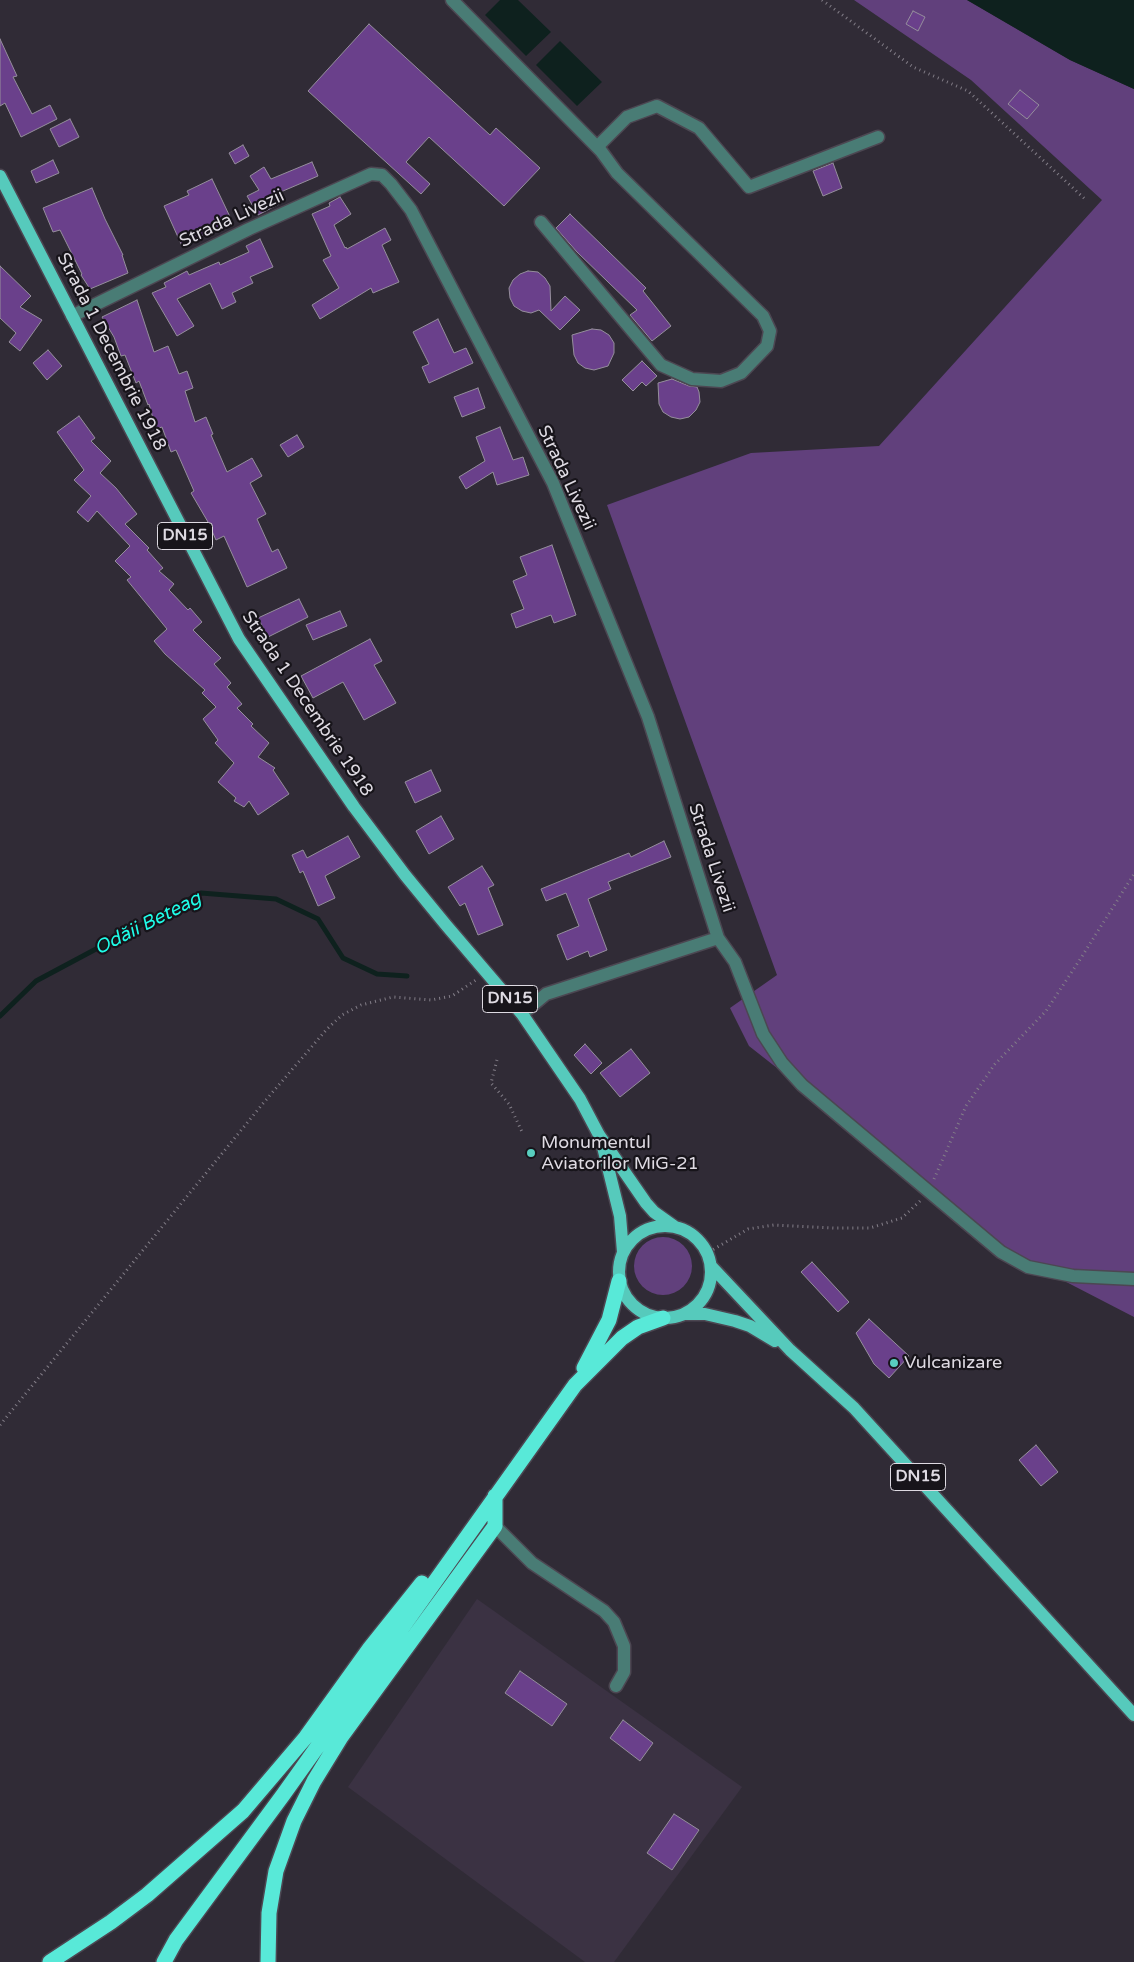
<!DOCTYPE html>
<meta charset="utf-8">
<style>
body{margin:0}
canvas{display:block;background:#302b36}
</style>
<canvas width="1134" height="1962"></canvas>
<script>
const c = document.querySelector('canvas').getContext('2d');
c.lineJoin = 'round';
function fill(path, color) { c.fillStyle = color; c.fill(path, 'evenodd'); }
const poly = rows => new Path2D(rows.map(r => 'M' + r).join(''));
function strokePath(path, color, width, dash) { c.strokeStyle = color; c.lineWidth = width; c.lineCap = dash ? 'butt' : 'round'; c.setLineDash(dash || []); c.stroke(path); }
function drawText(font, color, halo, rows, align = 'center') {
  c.font = font + ' "Varela Round",sans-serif'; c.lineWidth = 4.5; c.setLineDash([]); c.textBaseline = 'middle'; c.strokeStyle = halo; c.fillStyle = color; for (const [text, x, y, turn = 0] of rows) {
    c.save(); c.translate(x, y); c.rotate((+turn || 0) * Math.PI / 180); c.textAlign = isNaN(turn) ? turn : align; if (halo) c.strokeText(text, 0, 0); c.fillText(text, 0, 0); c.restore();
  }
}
const built = poly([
 [477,1599,742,1787,614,1962,585,1962,348,1787]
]);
const green = poly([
 [854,0,967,0,1070,60,1134,89,1134,1317,1016,1256,749,1046,730,1008,777,975,607,505,751,453,879,446,1102,200,971,80],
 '634 1266a29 29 0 1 1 58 0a29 29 0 1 1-58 0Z'
]);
const water = poly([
 [500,0,518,0,551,32,526,56,485,15],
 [967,0,1134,0,1134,89,1070,60],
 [560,41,602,82,577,106,536,65]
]);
const stream = poly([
 [0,1016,36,981,201,893,276,899,318,919,343,958,377,974,407,976]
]);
const building = poly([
 [913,11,925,17,918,31,906,24,913,11],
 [369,24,490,135,496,128,540,168,504,206,429,137,406,162,430,184,421,194,308,91,369,24],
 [0,39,17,76,13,77,32,114,50,105,57,119,21,137,5,103,0,106,0,39],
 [1020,90,1039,105,1027,119,1008,104,1020,90],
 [70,119,79,137,59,147,50,129,70,119],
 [243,145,249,156,235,164,229,153,243,145],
 [53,160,59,173,36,183,31,171,53,160],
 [312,162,318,176,276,194,281,203,258,215,247,196,259,190,250,176,264,167,271,179,312,162],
 [833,163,842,188,823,196,813,171,833,163],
 [212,179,232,221,182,246,164,206,189,195,187,191,212,179],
 [92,188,105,219,123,255,122,255,128,273,90,289,81,275,82,274,60,230,53,232,43,208,92,188],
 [340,197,351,214,334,225,345,248,346,247,347,249,385,228,391,240,382,245,399,282,373,293,371,288,320,319,312,305,339,288,323,260,331,256,312,214,330,206,329,203,340,197],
 [570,214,646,288,643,291,671,326,652,341,630,315,637,310,577,252,556,228,570,214],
 [260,239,273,267,250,277,253,283,232,293,236,302,222,309,210,283,177,299,194,326,177,336,152,293,166,287,164,283,187,271,189,275,219,262,220,265,249,252,246,246,260,239],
 [0,266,31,296,20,307,42,320,20,351,9,342,16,333,0,318,0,266],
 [528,271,538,272,545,278,550,286,551,311,565,296,580,310,560,330,539,310,531,313,522,311,514,306,510,298,509,288,513,280,520,274,528,271],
 [137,300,154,352,168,346,179,374,187,371,193,388,185,391,195,422,206,417,213,434,211,435,227,472,252,458,262,476,250,483,266,514,257,519,272,552,278,549,287,568,247,587,224,536,216,540,208,522,191,493,194,491,176,450,171,452,162,427,156,429,149,404,148,405,139,381,136,383,125,355,121,356,114,337,102,317,137,300],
 [438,319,454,353,466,348,473,363,429,383,422,367,429,364,413,332,438,319],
 [592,329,601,330,609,335,614,343,614,353,608,366,594,370,585,368,578,363,574,355,572,335,592,329],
 [48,350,62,366,47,380,33,363,48,350],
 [642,361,657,376,646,386,642,382,633,391,622,380,642,361],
 [672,379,689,386,697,387,699,392,700,402,696,410,689,417,680,419,671,417,663,412,659,404,658,383,672,379],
 [478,388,485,408,462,417,454,397,478,388],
 [79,416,95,438,91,441,111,461,100,473,116,488,137,514,125,524,149,548,147,550,163,568,159,571,174,584,169,590,188,610,190,608,202,622,193,630,221,658,214,664,231,683,227,687,242,704,237,708,253,724,251,726,269,743,258,757,275,768,273,770,289,794,258,815,249,801,244,807,234,801,236,798,218,782,234,763,215,743,218,740,203,719,216,707,202,693,205,690,165,654,154,641,167,629,127,580,131,577,115,561,130,546,97,511,88,522,77,512,91,496,74,480,84,470,57,432,79,416],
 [500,427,513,460,523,457,529,475,497,485,493,472,466,489,459,477,485,461,476,437,500,427],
 [297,435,304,447,288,457,280,445,297,435],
 [552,545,576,615,554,623,551,615,516,628,511,614,524,609,513,581,527,575,520,557,552,545],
 [299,599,308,617,268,637,258,618,299,599],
 [340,611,347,626,313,640,306,625,340,611],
 [370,639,382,661,374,665,396,703,364,720,343,682,313,698,301,676,370,639],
 [431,770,441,791,415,803,405,782,431,770],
 [441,816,454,839,429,854,416,831,441,816],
 [348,836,360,857,325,876,335,898,318,906,303,871,300,873,292,855,303,850,307,858,348,836],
 [664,841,671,857,608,882,611,889,588,899,607,950,590,957,588,951,567,960,557,935,579,926,566,893,546,901,541,889,629,853,631,857,664,841],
 [482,866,494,885,488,888,503,925,478,935,465,903,460,906,448,887,482,866],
 [585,1044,602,1063,591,1074,574,1055,585,1044],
 [631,1049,650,1073,620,1097,600,1073,631,1049],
 [812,1262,849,1302,838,1312,801,1272,812,1262],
 [869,1319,909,1356,889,1378,874,1364,856,1333,869,1319],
 [1036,1445,1058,1472,1041,1486,1019,1460,1036,1445],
 [520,1671,567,1704,552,1726,505,1693,520,1671],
 [623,1720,653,1743,640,1761,610,1738,623,1720],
 [674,1814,699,1830,672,1870,647,1853,674,1814]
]);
const path = poly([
 [822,0,913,67,968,91,1086,200],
 [497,1060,491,1083,509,1104,523,1134],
 [934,1179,966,1106,995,1064,1046,1011,1079,961,1134,874],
 [709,1252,748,1229,774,1225,834,1228,870,1228,902,1218,920,1201],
 [0,1425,265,1101,327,1029,342,1015,361,1005,393,997,431,1000,452,996,476,980]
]);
const minor = poly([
 [452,0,601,151,617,173,763,316,770,331,767,346,741,373,721,381,692,379,661,365,541,222],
 [597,147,627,117,657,106,699,128,749,187,878,137],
 [72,316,249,229,371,174,382,175,391,184,411,210,553,483,648,717,718,938,546,994,522,1014],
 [718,938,735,962,763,1034,782,1063,802,1085,1001,1252,1028,1267,1073,1276,1134,1279],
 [495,1526,532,1563,604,1611,614,1622,624,1646,624,1672,616,1686]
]);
const major = poly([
 [0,176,239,639,354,807,405,875,446,925,522,1014,580,1099,599,1135,646,1203,654,1212,675,1227],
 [603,1147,620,1216,623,1252],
 '619 1272a46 46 0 1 1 92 0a46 46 0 1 1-92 0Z',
 [711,1266,790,1350,854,1408,1134,1715],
 [684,1314,705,1314,735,1321,750,1326,775,1341]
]);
const highway = poly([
 [584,1368,609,1320,619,1281],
 [50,1962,111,1922,147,1895,243,1811,306,1737,370,1648,422,1583],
 [164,1962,176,1940,283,1795,575,1385,622,1338,638,1327,663,1318],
 [268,1962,269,1913,276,1871,294,1821,314,1781,341,1737,495,1526,495,1496]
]);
const markers = [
 [531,1153,5,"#58cebf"],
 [894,1363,5,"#58cebf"]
];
const shields = [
 [185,536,55],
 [510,999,55],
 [918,1477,55]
];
const shieldNames = [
 ["DN15",185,536],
 ["DN15",510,999],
 ["DN15",918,1477]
];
const streetNames = [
 ["Strada Livezii",232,219,-25],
 ["Strada 1 Decembrie 1918",111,352,63],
 ["Strada Livezii",566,478,65],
 ["Strada 1 Decembrie 1918",307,704,56],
 ["Strada Livezii",711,858,72]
];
const poiNames = [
 ["Monumentul",541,1143],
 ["Aviatorilor MiG-21",541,1164],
 ["Vulcanizare",904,1363]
];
const waterNames = [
 ["Odăii Beteag",148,924,-27]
];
fill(built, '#3b3243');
fill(green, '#61407c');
fill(water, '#0e211e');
strokePath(stream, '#0e211e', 5);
fill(building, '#6a408b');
strokePath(building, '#958e9c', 1);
strokePath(minor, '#4c4752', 15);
strokePath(major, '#4c4752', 15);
strokePath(highway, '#4c4752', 18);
strokePath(path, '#837e88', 3, [1, 4]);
strokePath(minor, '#497c75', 12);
strokePath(major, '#56cabc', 12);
strokePath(highway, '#58e9d8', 15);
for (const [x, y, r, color] of markers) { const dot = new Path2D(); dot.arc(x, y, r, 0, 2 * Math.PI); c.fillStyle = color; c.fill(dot); strokePath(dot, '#17141a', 2); }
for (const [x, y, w] of shields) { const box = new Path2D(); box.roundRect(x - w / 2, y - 13.5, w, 27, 4); c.fillStyle = '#17141a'; c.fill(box); strokePath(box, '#dedae2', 1); }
drawText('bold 16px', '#dedae2', null, shieldNames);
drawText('18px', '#dedae2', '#17141a', streetNames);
drawText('18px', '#dedae2', '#17141a', poiNames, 'left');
drawText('italic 19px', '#1ffee9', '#17141a', waterNames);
</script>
